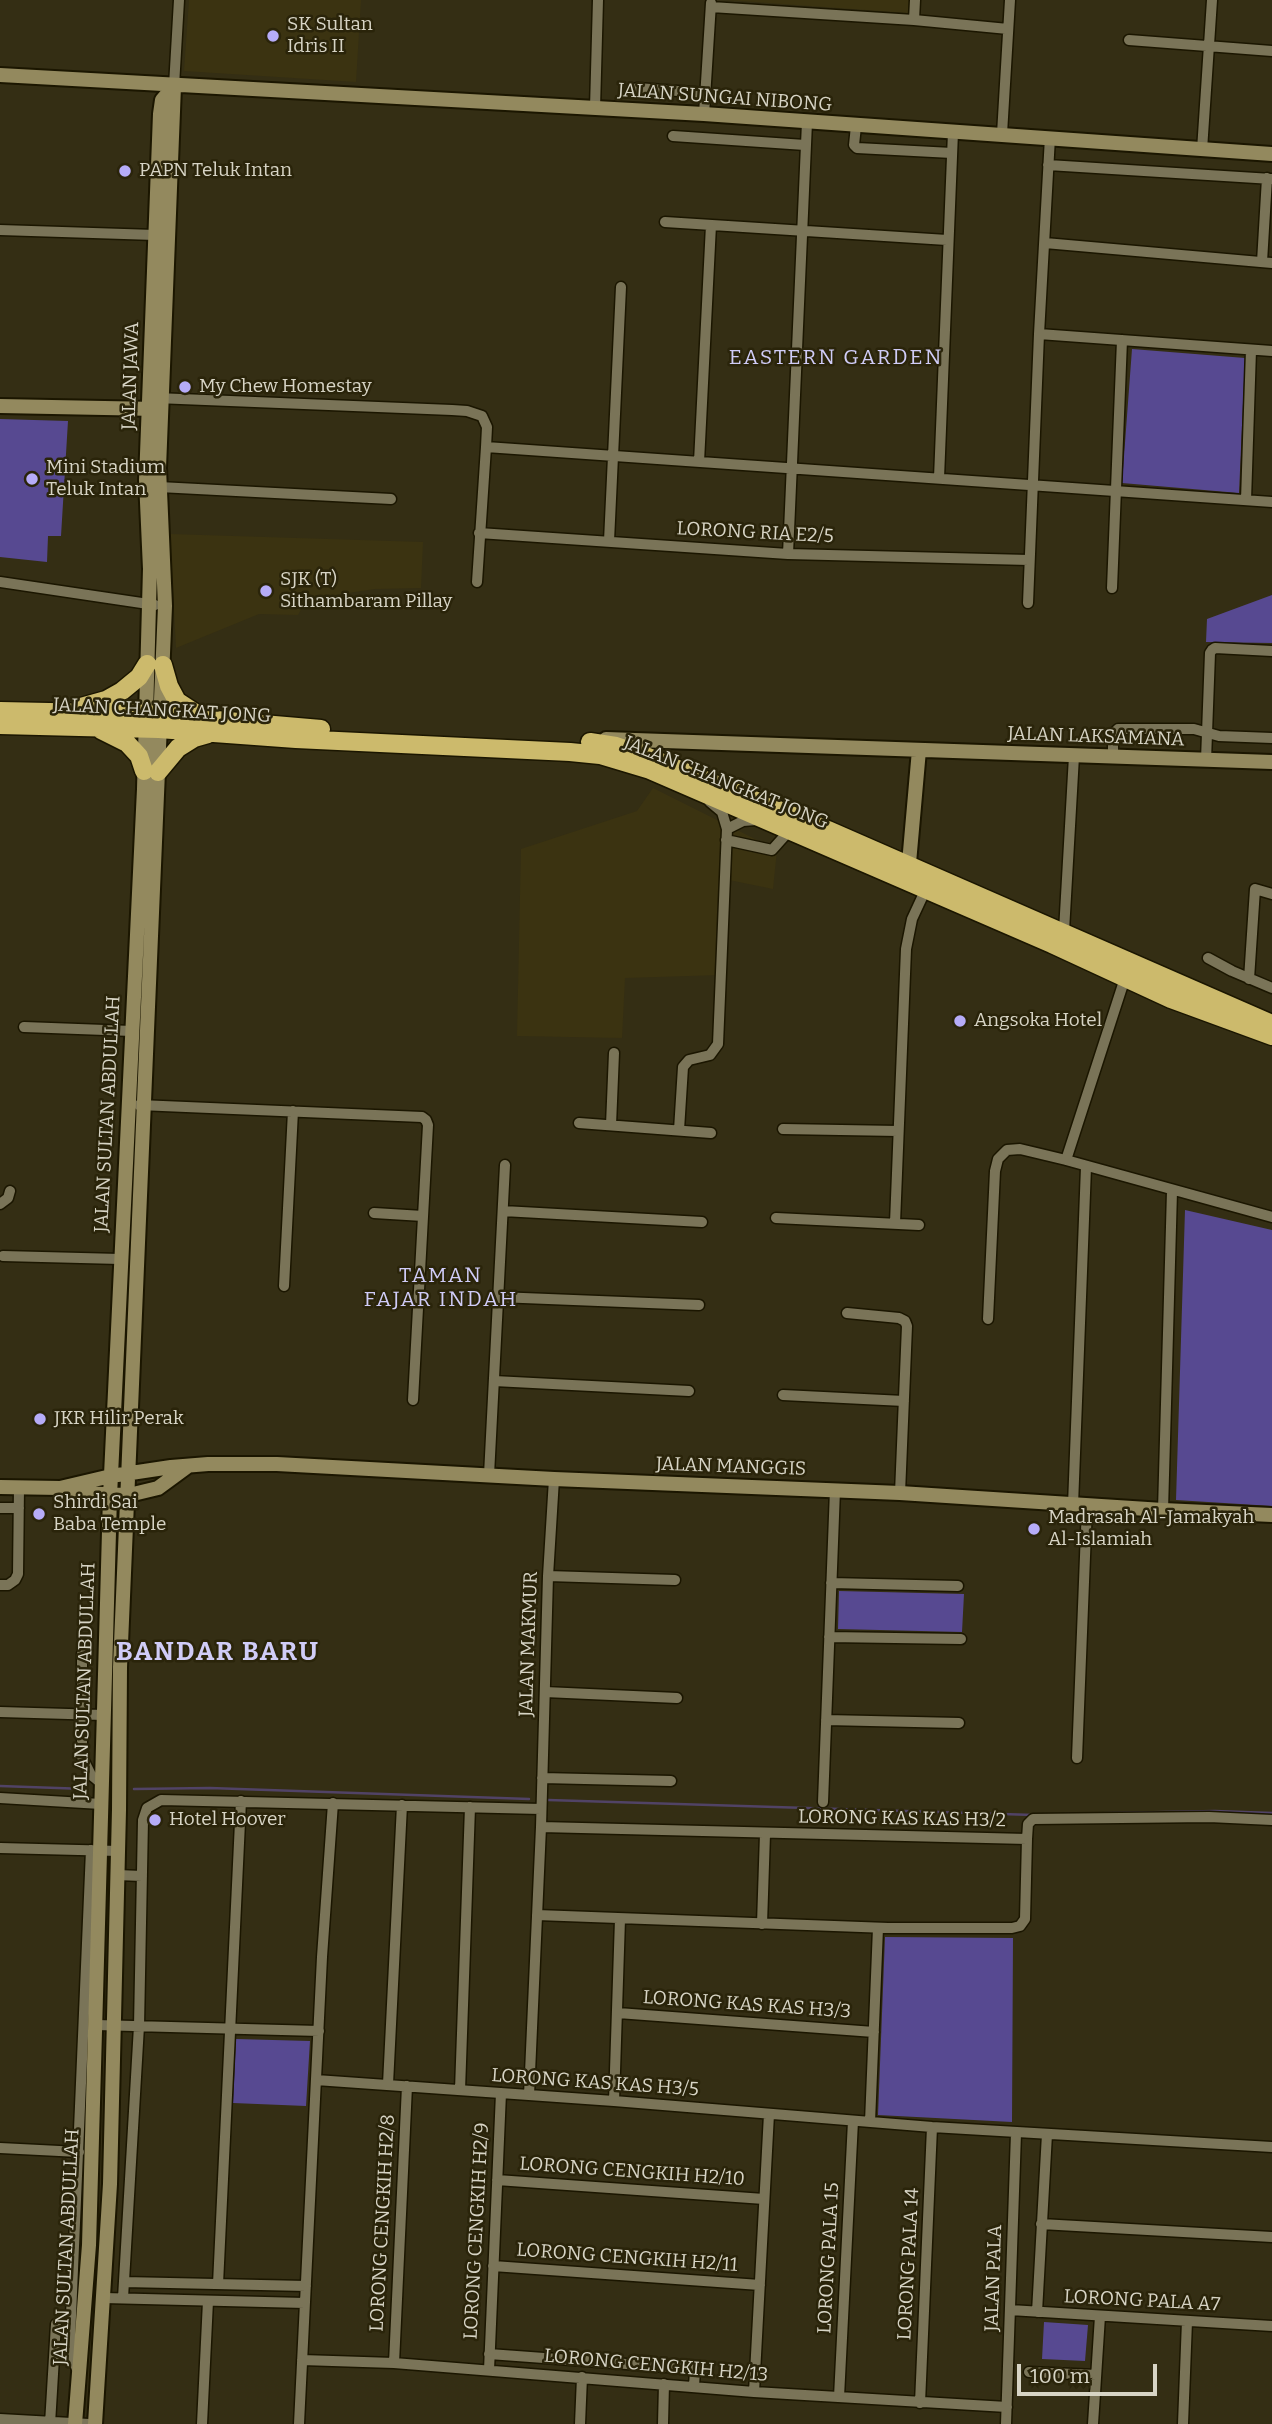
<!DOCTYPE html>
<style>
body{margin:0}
#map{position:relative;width:1272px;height:2424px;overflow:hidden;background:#342e14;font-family:Bitter,serif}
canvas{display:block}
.scale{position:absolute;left:1017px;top:2364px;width:140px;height:32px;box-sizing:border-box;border:4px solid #d7d4c5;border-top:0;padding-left:9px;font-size:21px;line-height:24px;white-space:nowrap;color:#d7d4c5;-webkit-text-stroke:5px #2a240a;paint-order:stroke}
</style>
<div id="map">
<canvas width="1272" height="2424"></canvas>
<div class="scale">100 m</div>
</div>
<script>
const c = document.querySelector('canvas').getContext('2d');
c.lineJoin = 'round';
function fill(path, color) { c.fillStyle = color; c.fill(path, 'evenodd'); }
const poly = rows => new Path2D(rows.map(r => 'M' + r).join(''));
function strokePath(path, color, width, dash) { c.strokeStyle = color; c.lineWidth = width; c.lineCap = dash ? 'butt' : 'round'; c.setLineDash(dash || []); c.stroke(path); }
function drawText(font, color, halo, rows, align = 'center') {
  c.font = font + ' Bitter,serif'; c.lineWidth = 5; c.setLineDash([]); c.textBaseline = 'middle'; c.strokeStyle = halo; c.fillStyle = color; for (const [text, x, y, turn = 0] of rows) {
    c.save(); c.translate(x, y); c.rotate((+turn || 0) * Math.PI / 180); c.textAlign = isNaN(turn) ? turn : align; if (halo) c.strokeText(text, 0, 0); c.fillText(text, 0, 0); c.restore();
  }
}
const built = poly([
 [189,0,361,0,356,82,184,71],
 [727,0,909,0,908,13],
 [170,534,423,542,421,588,375,589,328,596,317,606,304,604,298,615,259,614,176,648],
 [653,788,777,850,773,889,729,880,721,975,625,978,622,1038,517,1036,521,849,637,811]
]);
const green = poly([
 [1132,349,1245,358,1239,493,1122,483],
 [0,419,68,421,61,536,48,536,47,562,0,557],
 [1272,595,1272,643,1206,642,1207,619],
 [1185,1210,1272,1230,1272,1506,1176,1500],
 [839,1591,964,1594,962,1632,838,1629],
 [885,1937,1013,1938,1012,2122,878,2115],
 [236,2039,310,2041,306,2106,233,2103],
 [1044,2322,1088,2325,1085,2361,1042,2359]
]);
const stream = poly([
 [0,1786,86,1789],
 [134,1789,210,1788,529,1799],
 [548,1800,1034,1815],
 [1065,1814,1215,1811,1272,1813]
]);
const street = poly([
 [711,7,914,20,1008,29],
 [914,20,915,0],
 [1129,40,1272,51],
 [174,86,179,0],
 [637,88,705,93],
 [595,108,598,0],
 [704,114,711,3],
 [856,126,854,145,857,148,952,153],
 [1002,134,1010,0],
 [673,136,805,145],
 [1202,150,1212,0],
 [1048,165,1272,179],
 [665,222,947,240],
 [0,230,155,235],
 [1045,243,1272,263],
 [1262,262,1267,178],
 [1039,334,1272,351],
 [156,398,452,410,467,411,482,416,487,427,486,447,477,582],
 [486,447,1272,502],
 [699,462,711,225],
 [939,478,953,132],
 [159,487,391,499],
 [1246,500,1251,350],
 [479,533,788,554,1029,560],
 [609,541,621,287],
 [788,554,807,122],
 [0,582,155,605],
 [1112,588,1122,340],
 [1028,603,1039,334,1050,137],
 [1113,758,1113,734,1118,729,1194,729,1219,736,1272,738],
 [1206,760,1210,653,1212,650,1215,648,1272,651],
 [727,829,743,821,756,820],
 [726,840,772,850,789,831],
 [1064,931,1074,756],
 [1208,958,1232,971,1272,988],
 [1249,979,1255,889,1272,894],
 [24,1027,132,1031],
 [139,1105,422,1117,426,1120,428,1125,413,1400],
 [579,1123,711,1133],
 [611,1125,614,1053],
 [783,1129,898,1131],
 [679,1130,683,1067,689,1060,710,1055,718,1044,727,829,722,812,710,802],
 [1066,1160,1125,978],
 [0,1204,8,1198,10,1191],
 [503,1211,702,1222],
 [374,1213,423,1216],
 [776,1218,919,1225],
 [895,1223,906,949,912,919,925,891],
 [3,1256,120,1259],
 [284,1286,293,1111],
 [498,1297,699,1305],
 [847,1313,899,1318,905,1321,907,1326,900,1493],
 [988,1319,995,1171,998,1159,1007,1150,1020,1149,1066,1160,1272,1217],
 [494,1381,689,1391],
 [783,1395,904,1401],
 [489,1475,505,1165],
 [1073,1505,1086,1167],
 [0,1508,19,1508],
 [1163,1510,1172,1191],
 [548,1576,675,1580],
 [831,1583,958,1586],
 [0,1585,8,1585,15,1580,18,1574,19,1488],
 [829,1637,961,1639],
 [82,1654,82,1757,91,1775,102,1784],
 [545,1692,677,1698],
 [0,1712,103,1715],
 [826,1720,959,1723],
 [1077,1758,1087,1506],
 [542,1778,671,1781],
 [0,1798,101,1804],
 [823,1802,835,1490],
 [1027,1839,1028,1824,1033,1819,1209,1817,1272,1820],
 [0,1848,118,1851],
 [117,1875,142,1876],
 [537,1915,888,1928,1012,1928,1020,1926,1025,1919,1027,1839,541,1827],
 [762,1924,765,1834],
 [618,2013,874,2032],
 [96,2025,319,2031],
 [316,2080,614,2101,932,2127,1272,2147],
 [388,2084,402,1805],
 [460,2090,470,1807],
 [529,2095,541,1827,548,1576,554,1479],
 [614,2101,620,1919],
 [870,2122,878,1928],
 [0,2148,79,2152],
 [497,2180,764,2199],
 [1041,2224,1272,2237],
 [493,2266,760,2285],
 [124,2282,306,2286],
 [218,2284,241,1801],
 [104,2298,305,2303],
 [123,2298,139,2026,143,1820,147,1808,161,1800,541,1809],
 [1010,2310,1272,2326],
 [1037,2312,1047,2134],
 [489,2354,695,2369,694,2387],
 [302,2360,394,2363,754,2392,1007,2407],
 [394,2363,407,2086],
 [77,2369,70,2353,70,2339,91,1850],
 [489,2370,501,2093],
 [1029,2372,1096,2375],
 [754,2392,769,2114],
 [839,2397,853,2121],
 [920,2403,932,2127],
 [0,2419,89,2424],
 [50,2424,56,2324],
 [202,2424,208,2301],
 [299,2424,322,1957,333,1803],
 [580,2424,582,2377],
 [663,2424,664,2384],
 [1006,2424,1016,2133],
 [1093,2424,1100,2316],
 [1183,2424,1187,2321]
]);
const secondary = poly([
 [0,75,704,114,1272,154],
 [0,406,156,409],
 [606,739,1272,762],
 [909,863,919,750],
 [0,1487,60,1488,77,1493,129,1495,158,1488,188,1466],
 [60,1488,111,1476,171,1467,208,1464,277,1464,554,1479,900,1493,1163,1510,1272,1515],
 [75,2424,89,2245,110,1496,144,789,150,569,146,480,160,114,162,100,174,86],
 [95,2424,110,2184,119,1810,120,1667,165,606,159,468,174,86]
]);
const highway = poly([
 [163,665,169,686,177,701,200,716],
 [81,707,106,700,122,691,139,677,147,664],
 [0,711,146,714,321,729],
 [0,725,159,729,296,739,570,752,600,755,650,770,1052,944,1171,999,1272,1036],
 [101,730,127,743,139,756,144,771],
 [590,742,616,746,646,756,828,830,1272,1024],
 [158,772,178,748,194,738,208,734]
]);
const markers = [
 [273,36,7,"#b6acf8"],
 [125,171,7,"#b6acf8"],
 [185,387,7,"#b6acf8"],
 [32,479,7,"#b6acf8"],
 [266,591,7,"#b6acf8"],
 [960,1021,7,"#b6acf8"],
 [40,1419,7,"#b6acf8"],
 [39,1514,7,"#b6acf8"],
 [1034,1529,7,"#b6acf8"],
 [155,1820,7,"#b6acf8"]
];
const poiNames = [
 ["SK Sultan",287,25],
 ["Idris II",287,47],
 ["PAPN Teluk Intan",139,171],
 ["My Chew Homestay",199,387],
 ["Mini Stadium",46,468],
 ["Teluk Intan",46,490],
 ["SJK (T)",280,580],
 ["Sithambaram Pillay",280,602],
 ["Angsoka Hotel",974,1021],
 ["JKR Hilir Perak",54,1419],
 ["Shirdi Sai",53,1503],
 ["Baba Temple",53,1525],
 ["Madrasah Al-Jamakyah",1048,1518],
 ["Al-Islamiah",1048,1540],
 ["Hotel Hoover",169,1820]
];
const streetNames = [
 ["JALAN SUNGAI NIBONG",725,98,4],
 ["JALAN JAWA",131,376,-88],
 ["LORONG RIA E2/5",755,533,3],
 ["JALAN CHANGKAT JONG",162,711,3],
 ["JALAN LAKSAMANA",1096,737,2],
 ["JALAN CHANGKAT JONG",726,783,22],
 ["JALAN SULTAN ABDULLAH",108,1114,-87],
 ["JALAN MANGGIS",731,1467,2],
 ["JALAN MAKMUR",529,1644,-88],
 ["JALAN SULTAN ABDULLAH",85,1681,-88],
 ["LORONG KAS KAS H3/2",902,1819,1],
 ["LORONG KAS KAS H3/3",747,2005,4],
 ["LORONG KAS KAS H3/5",595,2083,4],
 ["LORONG CENGKIH H2/10",632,2172,4],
 ["LORONG CENGKIH H2/8",383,2223,-87],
 ["LORONG CENGKIH H2/9",477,2231,-87],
 ["JALAN SULTAN ABDULLAH",67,2247,-87],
 ["LORONG CENGKIH H2/11",627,2258,4],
 ["LORONG PALA 15",829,2258,-87],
 ["LORONG PALA 14",909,2264,-87],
 ["JALAN PALA",994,2278,-88],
 ["LORONG PALA A7",1142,2301,3],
 ["LORONG CENGKIH H2/13",656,2366,5]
];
const neighbourhoodNames = [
 ["EASTERN GARDEN",836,358],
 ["TAMAN",441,1276],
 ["FAJAR INDAH",441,1300]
];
const districtNames = [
 ["BANDAR BARU",218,1653]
];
fill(built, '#3b3311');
fill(green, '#574991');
strokePath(stream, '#514366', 2.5);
strokePath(street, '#1b1600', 13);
strokePath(secondary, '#1b1600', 18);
strokePath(highway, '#1b1600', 21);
strokePath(street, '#7a7458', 10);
strokePath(secondary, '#93895e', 14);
strokePath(highway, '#ccba6c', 18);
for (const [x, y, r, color] of markers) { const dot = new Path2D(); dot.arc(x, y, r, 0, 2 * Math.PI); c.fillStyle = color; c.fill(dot); strokePath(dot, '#2a240a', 2.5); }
drawText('19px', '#d7d4c5', '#2a240a', poiNames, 'left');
drawText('19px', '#d7d4c5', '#2a240a', streetNames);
c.letterSpacing = '2px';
drawText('21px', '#d0ccf7', '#2a240a', neighbourhoodNames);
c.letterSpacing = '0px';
c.letterSpacing = '2px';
drawText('bold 26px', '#d0ccf7', '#2a240a', districtNames);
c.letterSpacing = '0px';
</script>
